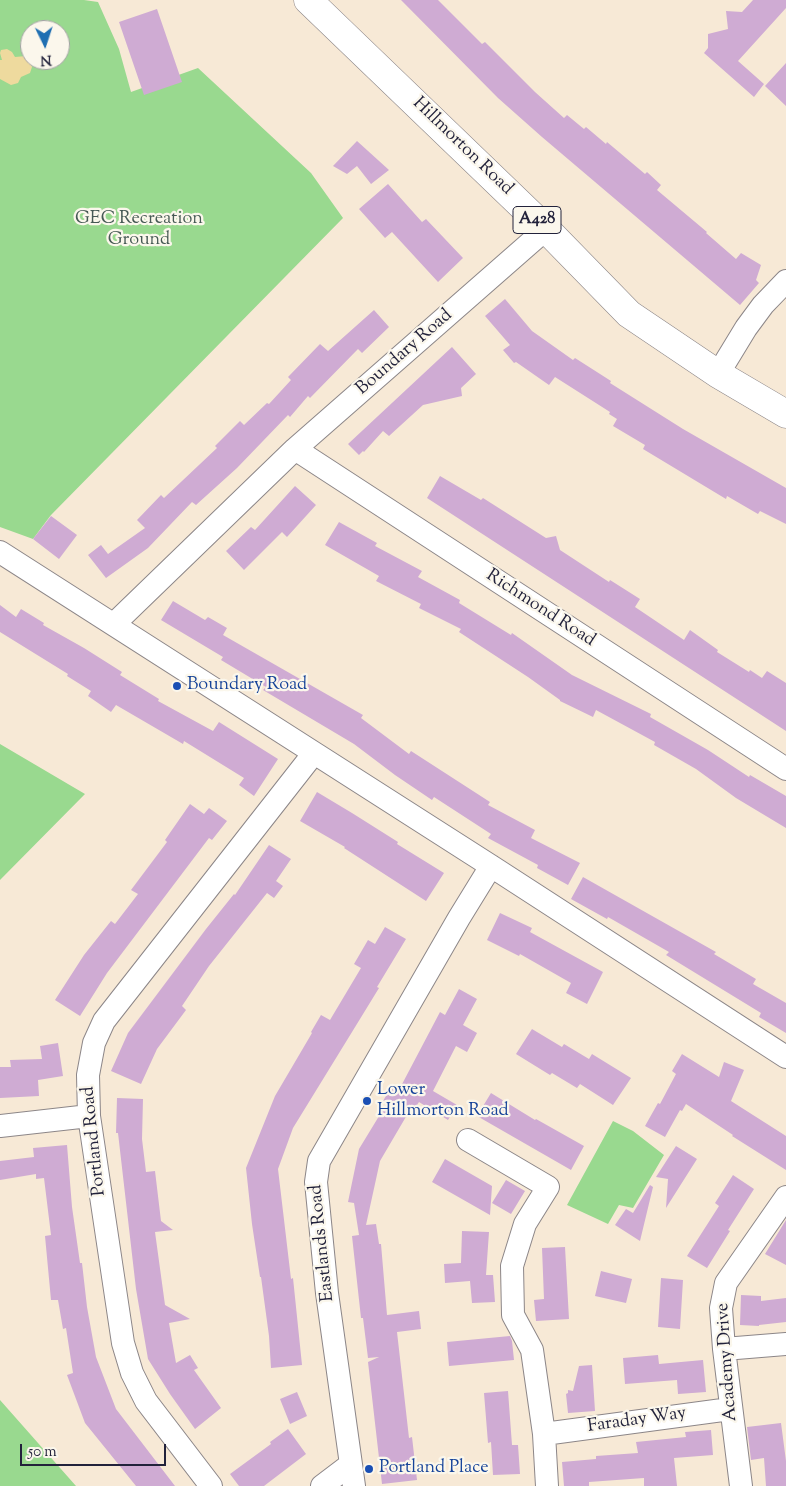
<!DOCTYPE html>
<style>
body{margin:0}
#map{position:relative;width:786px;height:1486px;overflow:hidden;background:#f7e9d6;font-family:"Sorts Mill Goudy",serif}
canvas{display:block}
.north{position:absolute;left:20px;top:20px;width:50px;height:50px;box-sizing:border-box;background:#fbf7ec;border:1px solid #a4a2a5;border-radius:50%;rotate:176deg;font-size:14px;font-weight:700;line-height:20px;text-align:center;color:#22223b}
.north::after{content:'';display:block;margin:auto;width:18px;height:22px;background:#1f6fb2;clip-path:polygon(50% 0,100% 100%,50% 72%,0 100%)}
.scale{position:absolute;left:20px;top:1444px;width:146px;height:22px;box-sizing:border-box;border:2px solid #22223b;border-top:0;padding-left:6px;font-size:15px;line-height:18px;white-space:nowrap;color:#22223b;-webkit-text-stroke:4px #fbf7ec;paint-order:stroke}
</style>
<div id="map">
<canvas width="786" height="1486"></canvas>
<div class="north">N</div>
<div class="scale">50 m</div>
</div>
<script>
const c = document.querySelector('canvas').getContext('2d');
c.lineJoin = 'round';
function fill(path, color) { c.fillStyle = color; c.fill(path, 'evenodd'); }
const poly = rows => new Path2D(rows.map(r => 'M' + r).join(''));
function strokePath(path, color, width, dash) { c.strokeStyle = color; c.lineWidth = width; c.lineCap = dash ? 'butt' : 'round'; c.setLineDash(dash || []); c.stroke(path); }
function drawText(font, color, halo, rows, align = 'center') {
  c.font = font + ' "Sorts Mill Goudy",serif'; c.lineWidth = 4.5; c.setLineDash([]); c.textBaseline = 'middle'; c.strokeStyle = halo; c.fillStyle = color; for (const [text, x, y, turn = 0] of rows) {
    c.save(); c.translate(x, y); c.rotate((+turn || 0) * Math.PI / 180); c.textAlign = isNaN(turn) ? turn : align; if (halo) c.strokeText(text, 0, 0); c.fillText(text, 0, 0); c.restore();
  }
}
const green = poly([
 [0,0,84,0,98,2,119,49,131,92,198,68,311,173,343,218,51,515,33,539,0,527],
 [30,30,60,30,60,60,30,60],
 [0,744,85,794,0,880],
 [613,1121,633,1131,664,1155,633,1208,619,1205,608,1224,567,1205],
 [0,1400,76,1486,0,1486]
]);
const sand = poly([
 [7,49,12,52,15,57,26,56,30,60,32,67,30,73,21,77,18,83,11,85,0,79,0,60,2,60,0,53,1,50]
]);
const building = poly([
 [401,0,438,0,482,44,485,42,535,92,564,118,567,115,584,129,586,127,606,144,607,142,645,174,647,172,661,185,657,190,707,232,706,233,736,259,741,253,761,265,756,280,759,283,740,305,542,137,498,98],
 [753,0,786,0,786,8,738,61,764,84,754,97,704,53,708,48,708,34,728,29,726,11,742,12],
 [157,9,182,82,144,95,119,22],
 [786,63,786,106,765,86],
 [357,141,389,170,371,184,357,166,347,174,333,166],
 [388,184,422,222,426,219,463,258,438,282,392,232,385,238,359,209],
 [505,299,532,331,573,360,575,358,611,381,610,383,683,429,786,488,786,524,760,511,758,514,727,496,726,499,643,449,645,445,613,426,617,419,609,414,610,412,555,377,549,385,516,362,514,363,503,350,510,345,485,316],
 [374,310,389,327,362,353,358,349,310,398,308,396,290,417,288,415,237,468,196,505,192,502,148,548,106,578,88,555,101,545,108,554,145,528,137,520,161,495,164,498,217,448,215,446,240,421,244,425,267,403,269,404,291,380,288,377,320,344,328,351],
 [452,347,476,374,461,388,462,396,423,405,389,436,383,431,364,452,363,451,359,455,348,444],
 [440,476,481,500,483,498,546,538,556,536,560,550,609,582,610,580,640,599,635,607,684,640,690,630,718,650,717,652,749,672,750,670,762,678,767,671,786,683,786,731,427,498],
 [295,486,316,505,287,537,282,532,244,570,226,551,251,527,255,530],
 [51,516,77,535,59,559,33,539],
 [339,522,377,543,375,546,422,571,418,577,460,600,459,603,511,635,512,633,572,675,651,714,650,717,708,750,749,777,750,775,786,796,786,828,736,798,696,769,654,745,655,742,596,710,593,717,560,701,560,700,528,677,459,632,461,629,419,608,421,604,376,581,379,576,325,545],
 [173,601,205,620,208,617,227,628,223,635,363,715,361,718,409,754,411,751,490,802,488,805,535,830,531,838,580,863,568,885,537,868,538,865,488,838,491,834,434,797,432,800,395,775,354,744,263,690,266,687,221,660,223,657,161,620],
 [0,605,16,617,21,609,44,623,43,625,84,648,122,672,120,675,159,699,158,701,213,731,219,722,278,759,254,796,239,785,244,778,184,741,183,744,116,705,111,712,88,696,91,691,67,676,68,674,0,632],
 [317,792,352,813,398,842,397,844,444,873,426,901,344,848,345,847,300,821],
 [190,804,204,814,209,808,227,821,212,840,209,838,107,973,80,1016,55,1000,84,955,111,921,115,924,138,894,131,890,167,842,165,840],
 [269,845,291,859,276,881,283,886,274,898,267,893,209,966,182,1006,186,1010,157,1049,141,1084,111,1071,128,1033,206,929,234,894,235,895],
 [583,877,716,952,714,954,756,979,753,984,786,1003,786,1033,759,1017,761,1013,666,955,669,952,608,917,607,919,571,899],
 [500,913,532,928,530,932,603,972,587,1004,566,993,571,983,520,954,519,956,487,940],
 [385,927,406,939,377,987,379,988,360,1019,293,1128,278,1169,291,1279,293,1278,302,1365,271,1368,269,1336,261,1277,260,1277,252,1224,246,1168,275,1096,312,1033,311,1032,321,1015,330,1020,361,968,354,964,368,940,375,944],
 [459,989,477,999,463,1025,477,1033,467,1052,456,1046,433,1091,457,1105,448,1120,419,1102,409,1117,407,1115,380,1161,366,1225,376,1224,379,1244,381,1244,387,1315,419,1311,421,1329,397,1332,409,1438,412,1437,417,1480,382,1484,368,1362,379,1357,368,1358,363,1318,361,1318,352,1236,359,1235,354,1203,348,1202,359,1149,387,1103,383,1101,393,1084,400,1088,440,1012,445,1015],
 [532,1029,562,1047,564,1044,589,1059,592,1054,631,1078,613,1105,580,1084,577,1088,552,1073,550,1075,516,1054],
 [58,1043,63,1076,38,1080,39,1096,0,1098,0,1067,11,1067,10,1060,42,1059,40,1046],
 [682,1054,719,1077,724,1062,744,1070,731,1101,786,1136,786,1170,732,1136,733,1135,686,1104,682,1111,680,1110,665,1137,645,1126,658,1103,660,1104,676,1074,672,1071],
 [491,1093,535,1120,536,1119,584,1146,571,1170,477,1116],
 [117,1098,143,1099,142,1139,146,1172,155,1171,161,1221,173,1230,155,1232,165,1305,190,1319,169,1323,176,1363,190,1355,198,1368,194,1370,221,1408,195,1429,170,1394,148,1359,136,1289,118,1133,116,1133],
 [67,1145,72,1207,80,1263,82,1263,87,1307,96,1357,116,1409,175,1486,136,1486,85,1423,67,1375,73,1373,66,1328,63,1329,58,1300,51,1300,45,1236,51,1235,44,1178,36,1179,36,1174,0,1180,0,1161,34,1157,33,1148],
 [676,1146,697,1159,666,1208,668,1179,656,1177],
 [445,1159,492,1186,490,1215,432,1182],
 [733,1175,754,1189,728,1230,730,1231,707,1268,687,1256,719,1206,715,1203],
 [506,1180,525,1191,511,1214,492,1203],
 [650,1185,653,1187,640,1241,615,1225,626,1209,633,1213],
 [786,1220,786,1265,765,1254],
 [462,1231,489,1232,486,1275,493,1275,495,1302,472,1303,470,1281,445,1283,444,1264,461,1263],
 [565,1247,569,1319,536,1321,534,1300,544,1299,542,1248],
 [601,1271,632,1279,626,1303,595,1296],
 [661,1278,683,1280,680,1329,658,1327],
 [741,1295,761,1296,761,1301,786,1298,786,1322,759,1325,759,1326,740,1325],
 [510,1336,512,1341,514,1360,449,1366,447,1342],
 [658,1355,659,1364,703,1360,706,1392,678,1394,677,1380,625,1384,623,1358],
 [592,1365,595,1411,568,1413,566,1394,568,1393,568,1390,573,1391,579,1366],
 [508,1391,512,1445,518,1445,520,1474,493,1475,491,1442,488,1443,484,1393],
 [297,1392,307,1416,290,1424,280,1399],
 [781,1423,786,1461,786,1486,766,1486,764,1458,751,1460,747,1427],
 [288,1429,306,1454,264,1486,239,1486,230,1474,271,1444,270,1442],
 [711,1430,713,1455,674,1458,677,1486,644,1486,644,1478,589,1482,589,1486,564,1486,562,1462,596,1459,596,1456,638,1453,636,1442,686,1437,685,1432]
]);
const minor = poly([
 [718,374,746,328,763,305,786,281],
 [295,449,786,769],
 [0,552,491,866,786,1057],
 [114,624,295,449,546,229],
 [0,1126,89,1116],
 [468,1140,548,1187,525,1224,512,1266,513,1315,532,1350,544,1434,547,1486],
 [724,1349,786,1344],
 [544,1434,730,1409],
 [211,1486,146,1401,132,1373,123,1343,89,1116,88,1075,94,1043,104,1021,314,753],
 [322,1486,351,1464],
 [354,1486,327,1293,316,1182,319,1161,459,918,491,866],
 [741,1486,724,1349,721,1308,726,1283,786,1197]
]);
const highway = poly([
 [308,0,546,229,629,314,718,374,786,414]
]);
const markers = [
 [177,686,5,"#1a4fb4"],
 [367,1101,5,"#1a4fb4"],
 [369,1469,5,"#1a4fb4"]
];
const shields = [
 [537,220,48]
];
const shieldNames = [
 ["A428",537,220]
];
const streetNames = [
 ["Hillmorton Road",462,147,44],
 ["Boundary Road",405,353,-41],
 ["Richmond Road",540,609,33],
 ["Portland Road",95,1141,-96],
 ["Eastlands Road",323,1243,-96],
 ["Academy Drive",728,1362,-94],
 ["Faraday Way",637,1421,-8]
];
const parkNames = [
 ["GEC Recreation",139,220],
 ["Ground",139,241]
];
const transitNames = [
 ["Boundary Road",187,686],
 ["Lower",377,1091],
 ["Hillmorton Road",377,1112],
 ["Portland Place",379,1469]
];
fill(green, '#99d98f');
fill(sand, '#eeda9e');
fill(building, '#cfabd3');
strokePath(minor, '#8c8688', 24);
strokePath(highway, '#8c8688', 29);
strokePath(minor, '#fff', 22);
strokePath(highway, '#fff', 28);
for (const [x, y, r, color] of markers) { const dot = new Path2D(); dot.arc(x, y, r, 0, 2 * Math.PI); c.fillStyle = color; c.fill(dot); strokePath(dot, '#fbf7ec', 2); }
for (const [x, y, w] of shields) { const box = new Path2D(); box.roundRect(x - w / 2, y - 13.5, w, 27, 4); c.fillStyle = '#fbf7ec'; c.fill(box); strokePath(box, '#22223b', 1); }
drawText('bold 16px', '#22223b', null, shieldNames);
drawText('18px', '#22223b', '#fbf7ec', streetNames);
drawText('18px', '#465954', '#fbf7ec', parkNames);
drawText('18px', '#164399', '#fbf7ec', transitNames, 'left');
</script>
